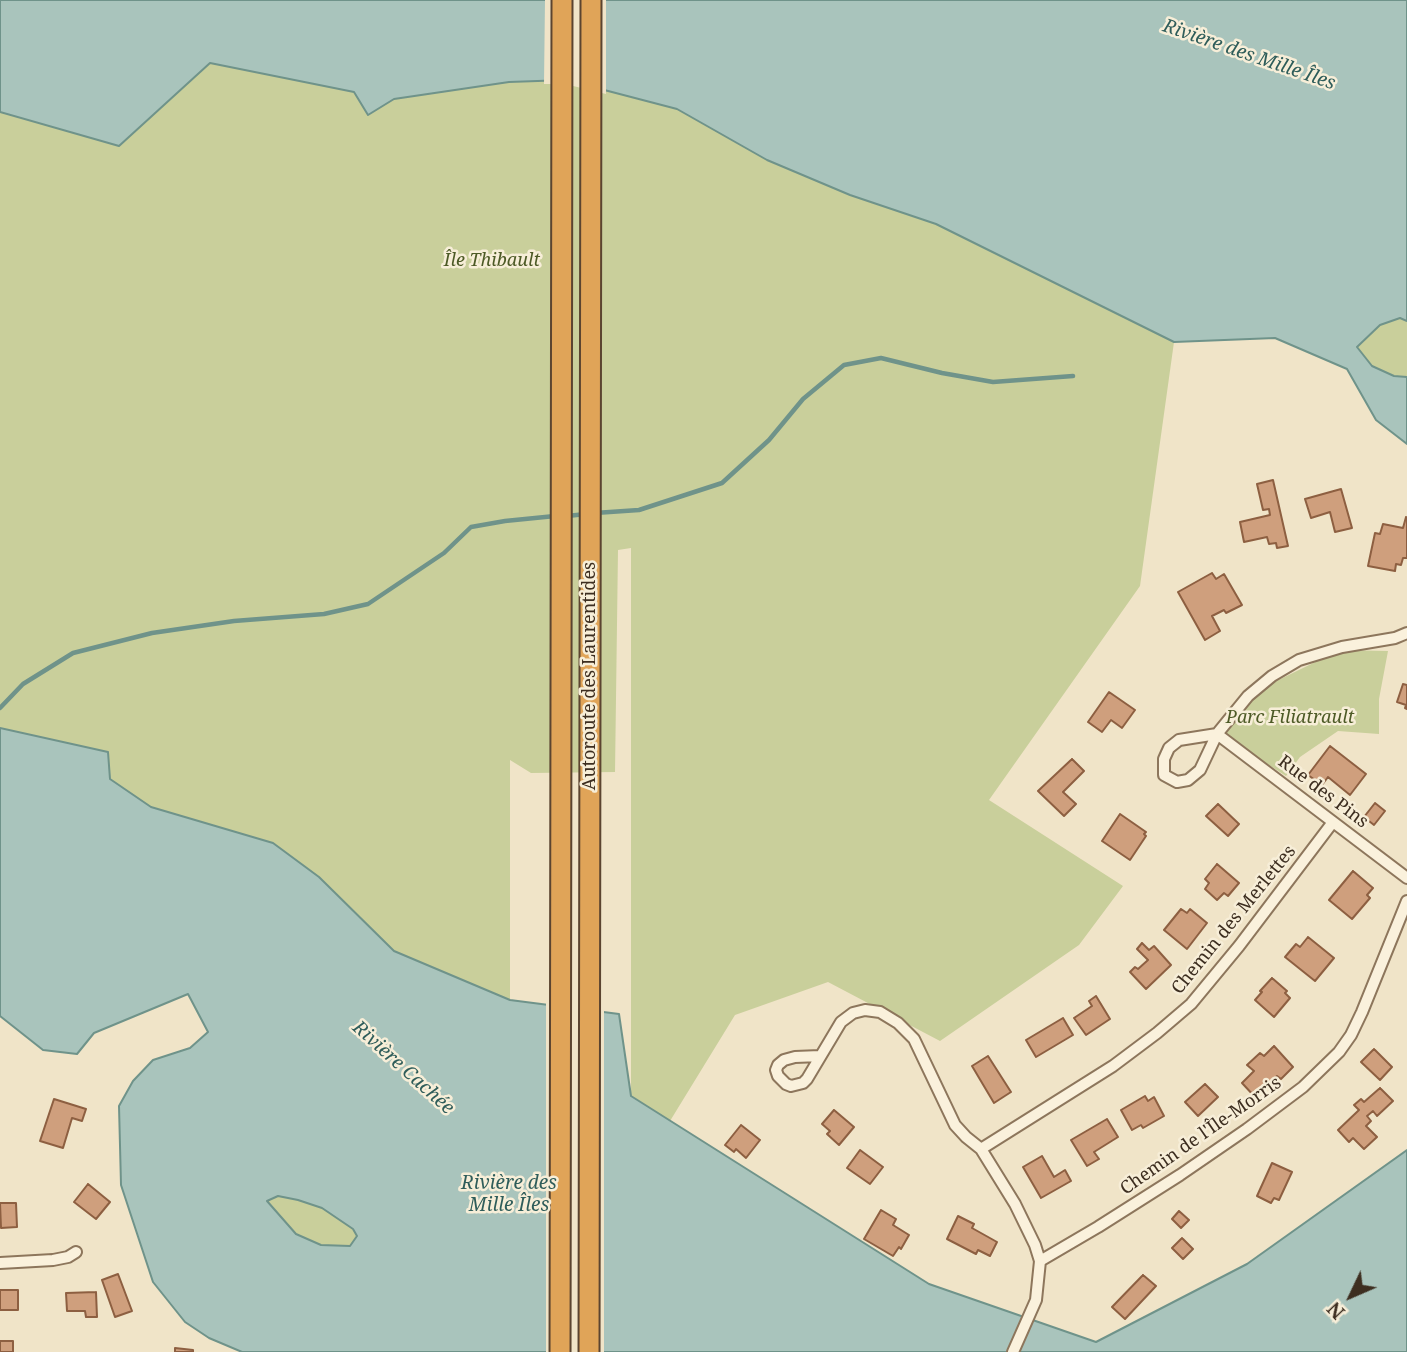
<!DOCTYPE html>
<meta charset="utf-8">
<style>
body{margin:0}
#map{position:relative;width:1407px;height:1352px;overflow:hidden;background:#f0e4c8;font-family:"Noto Serif",serif}
canvas{display:block}
.north{position:absolute;left:1316px;top:1261px;width:70px;height:70px;-webkit-text-stroke:5px #f7eed8;paint-order:stroke;rotate:226deg;font-size:19px;font-weight:700;line-height:28px;text-align:center;color:#3d2e20}
.north::after{content:'';display:block;margin:auto;width:24px;height:32px;background:#3d2e20;clip-path:polygon(50% 0,100% 100%,50% 72%,0 100%)}
</style>
<div id="map">
<canvas width="1407" height="1352"></canvas>
<div class="north">N</div>
</div>
<script>
const c = document.querySelector('canvas').getContext('2d');
c.lineJoin = 'round';
function fill(path, color) { c.fillStyle = color; c.fill(path, 'evenodd'); }
const poly = rows => new Path2D(rows.map(r => 'M' + r).join(''));
function strokePath(path, color, width, dash) { c.strokeStyle = color; c.lineWidth = width; c.lineCap = dash ? 'butt' : 'round'; c.setLineDash(dash || []); c.stroke(path); }
function drawText(font, color, halo, rows, align = 'center') {
  c.font = font + ' "Noto Serif",serif'; c.lineWidth = 5; c.setLineDash([]); c.textBaseline = 'middle'; c.strokeStyle = halo; c.fillStyle = color; for (const [text, x, y, turn = 0] of rows) {
    c.save(); c.translate(x, y); c.rotate((+turn || 0) * Math.PI / 180); c.textAlign = isNaN(turn) ? turn : align; if (halo) c.strokeText(text, 0, 0); c.fillText(text, 0, 0); c.restore();
  }
}
const green = poly([
 [210,63,354,92,368,114,394,99,509,82,566,80,677,109,767,160,850,195,936,223,1174,342,1140,586,989,800,1123,886,1079,945,940,1041,828,982,735,1015,670,1121,631,1096,631,548,618,550,615,772,531,773,510,760,510,1000,394,951,319,877,273,843,151,807,110,779,108,752,0,728,0,112,119,146],
 [1400,318,1407,321,1407,377,1395,376,1372,366,1356,347,1380,325],
 [1340,650,1388,651,1379,699,1379,734,1338,731,1300,757,1286,776,1221,734,1262,688],
 [278,1196,298,1200,322,1208,353,1229,357,1236,350,1246,321,1245,296,1234,266,1201]
]);
const water = poly([
 [0,0,1407,0,1407,321,1400,318,1380,325,1357,347,1372,366,1394,376,1407,377,1407,444,1376,420,1347,369,1275,338,1174,342,936,224,850,195,767,160,677,109,566,80,509,82,394,99,368,115,354,92,210,63,119,146,0,112,0,0],
 [0,728,108,752,110,779,151,807,273,843,319,877,394,951,510,1000,619,1014,631,1096,929,1284,1096,1342,1247,1264,1407,1150,1407,1352,242,1352,209,1338,185,1322,153,1282,121,1185,119,1106,133,1081,153,1060,190,1048,208,1032,188,994,94,1033,77,1054,43,1050,0,1016,0,728],
 [278,1196,298,1200,322,1208,353,1229,357,1236,350,1246,321,1245,296,1234,267,1201,278,1196]
]);
const pier = poly([
 [545,0,606,0,606,94,565,84,544,84],
 [546,1001,604,1008,604,1352,546,1352]
]);
const stream = poly([
 [595,513,639,510,722,483,769,440,803,399,844,365,881,358,942,373,993,382,1073,376],
 [567,516,586,514],
 [0,708,23,684,73,653,152,633,234,621,324,614,368,604,444,553,471,527,505,521,555,516]
]);
const building = poly([
 [1273,480,1288,546,1277,548,1276,543,1269,544,1267,537,1244,542,1240,522,1270,515,1269,509,1263,510,1257,484,1273,480],
 [1341,489,1352,528,1335,532,1330,512,1311,518,1305,499,1341,489],
 [1406,517,1407,518,1407,558,1403,558,1401,565,1396,564,1395,571,1368,566,1375,533,1380,534,1383,524,1403,528,1406,517],
 [1212,573,1216,579,1224,574,1242,605,1226,613,1224,610,1212,616,1220,631,1205,640,1178,592,1212,573],
 [1403,684,1407,685,1407,709,1405,708,1406,705,1397,702,1403,684],
 [1109,692,1135,710,1122,728,1111,720,1102,732,1088,722,1109,692],
 [1330,746,1366,774,1350,795,1328,777,1322,785,1308,775,1330,746],
 [1072,759,1084,771,1063,792,1076,804,1064,816,1038,791,1072,759],
 [1375,803,1385,811,1374,825,1364,817,1375,803],
 [1218,804,1239,824,1228,836,1206,816,1218,804],
 [1120,814,1146,832,1144,834,1146,836,1130,860,1102,841,1120,814],
 [1217,864,1239,883,1228,896,1224,893,1217,900,1205,889,1209,883,1205,879,1217,864],
 [1353,871,1373,888,1367,895,1370,898,1352,919,1329,900,1353,871],
 [1181,909,1187,913,1190,909,1207,923,1187,949,1164,930,1181,909],
 [1308,937,1334,958,1315,981,1285,957,1296,944,1300,947,1308,937],
 [1142,943,1149,950,1154,946,1171,965,1146,989,1130,972,1135,967,1138,969,1148,960,1137,949,1142,943],
 [1272,978,1287,991,1285,993,1290,998,1274,1017,1255,1000,1262,992,1260,991,1272,978],
 [1096,996,1110,1019,1086,1035,1074,1018,1092,1006,1089,1001,1096,996],
 [1063,1018,1073,1035,1036,1057,1026,1040,1063,1018],
 [1274,1046,1293,1067,1281,1079,1277,1076,1255,1097,1242,1083,1254,1071,1247,1065,1260,1053,1264,1056,1274,1046],
 [1374,1049,1392,1067,1380,1080,1361,1062,1374,1049],
 [988,1056,1011,1092,994,1103,972,1066,988,1056],
 [1205,1084,1218,1097,1198,1116,1185,1102,1205,1084],
 [1380,1088,1393,1101,1377,1116,1373,1111,1367,1116,1371,1121,1366,1126,1377,1137,1364,1149,1353,1138,1349,1142,1338,1130,1359,1110,1354,1105,1361,1099,1364,1102,1380,1088],
 [1145,1096,1148,1101,1154,1097,1164,1116,1143,1128,1141,1125,1132,1130,1121,1110,1145,1096],
 [54,1099,86,1109,82,1121,72,1118,63,1148,40,1141,54,1099],
 [834,1110,854,1127,839,1145,827,1134,830,1131,822,1124,834,1110],
 [1107,1119,1118,1137,1094,1152,1099,1159,1087,1166,1071,1140,1107,1119],
 [741,1125,760,1140,746,1158,736,1149,734,1152,725,1145,741,1125],
 [860,1150,883,1167,870,1184,847,1168,860,1150],
 [1042,1156,1054,1177,1065,1170,1071,1181,1041,1198,1023,1167,1042,1156],
 [1272,1163,1292,1172,1279,1200,1274,1198,1271,1203,1257,1196,1272,1163],
 [88,1184,110,1202,96,1219,74,1202,88,1184],
 [0,1203,16,1203,17,1227,1,1228,0,1203],
 [881,1210,896,1219,893,1225,909,1235,901,1249,899,1247,893,1256,864,1239,881,1210],
 [1179,1211,1189,1220,1181,1228,1172,1219,1179,1211],
 [958,1216,974,1224,972,1228,997,1242,990,1256,978,1250,976,1254,947,1239,958,1216],
 [1182,1238,1193,1249,1183,1259,1172,1248,1182,1238],
 [118,1274,132,1311,115,1317,102,1280,118,1274],
 [1143,1275,1156,1286,1125,1319,1112,1307,1143,1275],
 [0,1290,18,1290,18,1310,0,1310,0,1290],
 [96,1292,97,1317,86,1317,85,1311,67,1311,66,1293,96,1292],
 [0,1341,13,1341,13,1352,0,1352,0,1341],
 [175,1348,193,1350,193,1352,175,1352,175,1348]
]);
const street = poly([
 [1407,633,1395,638,1342,647,1299,660,1272,676,1248,696,1217,734,1407,878],
 [1217,734,1200,770,1188,780,1177,782,1164,775,1164,759,1169,748,1179,740,1217,734],
 [820,1056,795,1057,784,1060,778,1065,776,1070,778,1076,786,1084,791,1086,803,1083,807,1079,841,1022,853,1013,865,1010,880,1012,898,1023,914,1039,955,1125,966,1137,981,1149,1015,1204,1035,1245,1040,1261,1036,1300,1013,1352],
 [981,1149,1113,1066,1157,1033,1191,1004,1239,946,1333,822],
 [1040,1261,1098,1227,1180,1175,1247,1129,1303,1087,1339,1052,1351,1035,1362,1012,1407,901],
 [0,1263,53,1260,68,1257,76,1252]
]);
const highway = poly([
 [560,1352,562,0],
 [589,1352,591,0]
]);
const parkNames = [
 ["Île Thibault",492,261],
 ["Parc Filiatrault",1290,718]
];
const streetNames = [
 ["Autoroute des Laurentides",590,676,-90],
 ["Rue des Pins",1323,792,37],
 ["Chemin des Merlettes",1234,920,-51],
 ["Chemin de l'Île-Morris",1201,1136,-35]
];
const waterNames = [
 ["Rivière des Mille Îles",1249,55,19],
 ["Rivière Cachée",403,1068,42],
 ["Rivière des",509,1184],
 ["Mille Îles",509,1206]
];
fill(green, '#c9cf9b');
fill(water, '#a9c4bc');
strokePath(water, '#6f938a', 2);
fill(pier, '#f0e4c8');
strokePath(stream, '#6f938a', 4.5);
fill(building, '#cf9f7d');
strokePath(building, '#8d5f41', 2);
strokePath(street, '#8d765c', 14);
strokePath(highway, '#5b4430', 23);
strokePath(street, '#faf1dc', 10);
strokePath(highway, '#e0a458', 19);
drawText('italic 18px', '#4d5a26', '#f7eed8', parkNames);
drawText('18px', '#3d2e20', '#f7eed8', streetNames);
drawText('italic 19px', '#2f5d5a', '#f7eed8', waterNames);
</script>
